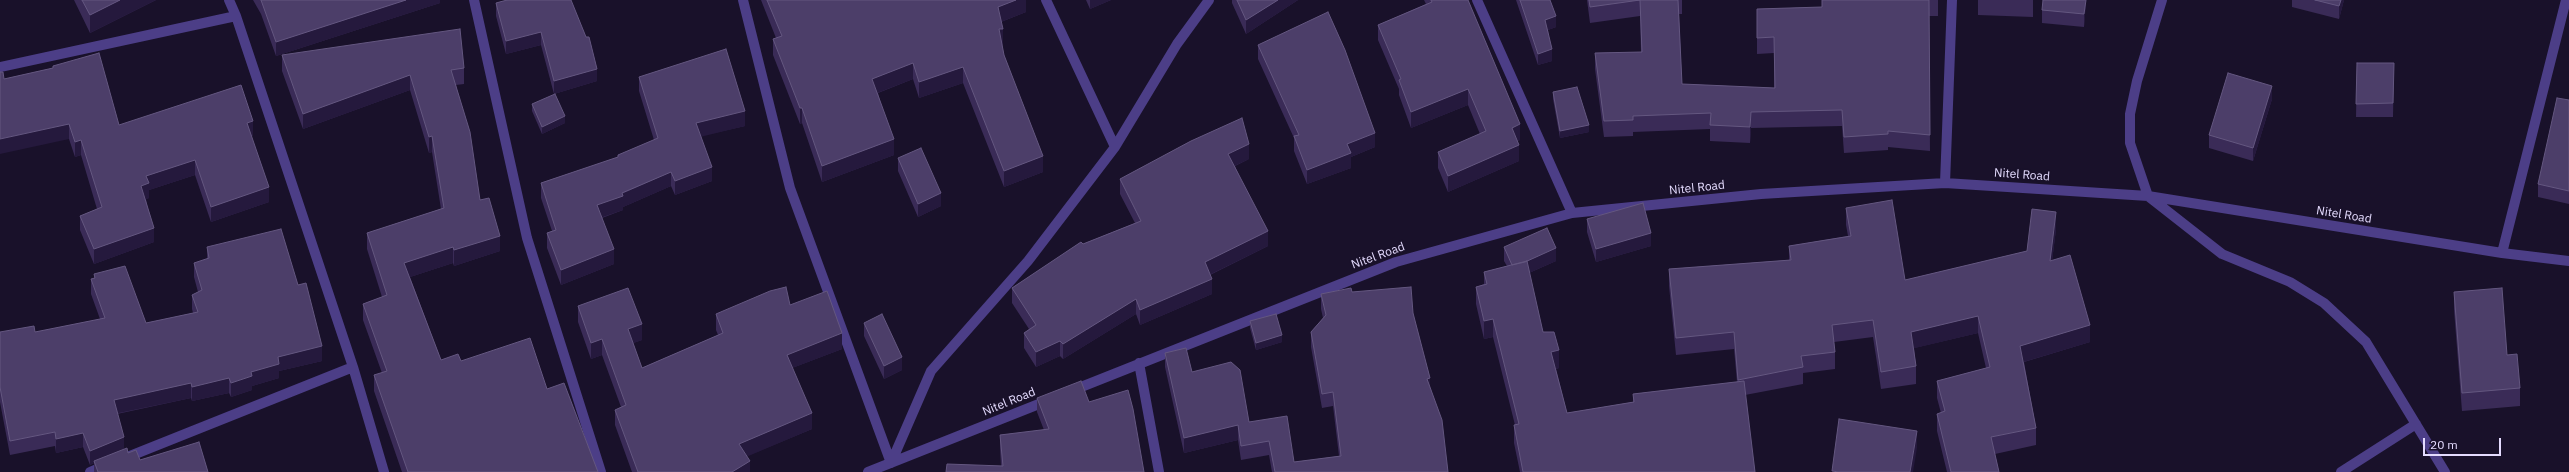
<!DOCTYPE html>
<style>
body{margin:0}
#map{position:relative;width:2569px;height:472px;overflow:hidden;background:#19112a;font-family:"IBM Plex Sans",sans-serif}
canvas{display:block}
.scale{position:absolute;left:2423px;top:438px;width:78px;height:18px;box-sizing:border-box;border:2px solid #e4dbfe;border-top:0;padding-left:5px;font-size:12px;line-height:14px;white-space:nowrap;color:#e4dbfe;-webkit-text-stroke:3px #19112a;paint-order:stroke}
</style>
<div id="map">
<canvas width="2569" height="472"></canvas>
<div class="scale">20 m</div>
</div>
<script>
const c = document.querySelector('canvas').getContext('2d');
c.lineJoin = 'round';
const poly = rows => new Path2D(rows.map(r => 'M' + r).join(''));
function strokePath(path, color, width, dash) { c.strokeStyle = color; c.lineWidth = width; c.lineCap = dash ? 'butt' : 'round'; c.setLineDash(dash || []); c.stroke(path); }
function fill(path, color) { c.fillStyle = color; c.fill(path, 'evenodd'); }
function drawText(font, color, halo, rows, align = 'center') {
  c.font = font + ' "IBM Plex Sans",sans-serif'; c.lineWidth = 3.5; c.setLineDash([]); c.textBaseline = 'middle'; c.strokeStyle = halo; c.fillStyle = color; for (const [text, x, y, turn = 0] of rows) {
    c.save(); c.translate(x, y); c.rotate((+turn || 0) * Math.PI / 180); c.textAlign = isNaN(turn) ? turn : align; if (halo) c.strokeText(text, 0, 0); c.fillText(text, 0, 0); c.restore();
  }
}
const minor = poly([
 [229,0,236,16,353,367,384,472],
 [474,0,527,238,601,472],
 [743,0,790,188,891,463],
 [1046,0,1115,147],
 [1477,0,1572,213],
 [2162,0,2137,81,2130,114,2130,143,2148,196,2222,254,2290,282,2324,303,2366,342,2445,472],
 [0,67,236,16],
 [1945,183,1952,0],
 [2502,253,2566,0],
 [1139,363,1159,472],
 [1071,391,1396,262,1572,213,1761,194,1945,183,2148,196,2502,253,2569,261],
 [125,458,353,367],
 [891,463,931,371,1028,261,1115,147,1177,44,1209,0],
 [90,472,106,465],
 [868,472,1049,400],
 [2341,472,2416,424]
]);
const wall = poly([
 [74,0,156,0,90,33],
 [253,0,440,0,440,3,276,56,261,14],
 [507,0,597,81,554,94,541,45,506,54,496,16,496,3],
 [761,0,1026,0,1026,12,1001,22,1003,44,1002,45,1004,55,1043,172,1004,187,963,83,919,98,913,79,878,93,894,155,822,182,802,123,800,124,773,55,773,39,776,38],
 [1086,0,1111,0,1090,9],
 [1232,0,1298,0,1246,34,1232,3],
 [1424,0,1468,0,1520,140,1517,141,1519,161,1448,192,1438,168,1438,152,1480,134,1468,105,1411,128,1399,95,1399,89,1378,40,1378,25,1426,4],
 [1516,0,1550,0,1556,27,1548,30,1552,61,1538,65],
 [1587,0,1682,0,1682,14,1679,14,1682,84,1774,88,1774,53,1757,54,1757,9,1822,7,1822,0,1938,0,1938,16,1929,16,1930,151,1888,147,1888,150,1844,153,1842,126,1751,128,1750,143,1710,141,1710,129,1633,132,1633,136,1604,137,1595,69,1595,53,1641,52,1640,16,1590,23],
 [1978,0,2033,0,2033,17,1978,15],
 [2086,0,2084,27,2042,23,2042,10],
 [2292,0,2344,0,2339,19,2292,7],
 [1258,45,1375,147,1351,157,1351,168,1307,184,1294,151,1294,138,1258,59],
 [282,55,464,68,464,84,456,85,480,200,500,251,454,266,453,263,410,277,441,360,461,361,547,389,598,472,402,472,374,391,374,375,382,373,363,320,363,304,382,297,367,249,367,233,441,209,432,152,429,153,410,90,303,129,282,71],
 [2357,63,2394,63,2393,117,2356,117],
 [53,66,119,125,253,136,251,136,269,202,211,222,195,175,149,190,149,198,146,199,154,242,94,264,80,230,80,216,97,209,81,155,75,157,69,139,4,79,53,68],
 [639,77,745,126,701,136,712,181,675,195,671,186,623,207,623,210,602,218,614,264,561,285,547,248,547,233,552,231,541,198,541,183,618,157,618,155,654,140,639,91],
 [1553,92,1589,132,1560,138,1553,99],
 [2272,99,2253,161,2209,148,2209,135],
 [2569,100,2569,204,2538,197,2538,184],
 [532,104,565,123,542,134,532,111],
 [898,158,941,206,918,217,898,171],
 [1249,159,1235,166,1268,246,1210,275,1212,294,1140,325,1136,314,1063,359,1060,356,1036,367,1024,348,1024,333,1029,329,1012,303,1012,288,1083,244,1135,223,1120,194,1120,179],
 [1846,208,1905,280,2027,251,2056,229,2052,261,2090,342,2024,362,2036,428,2036,445,1995,454,1999,472,1947,472,1937,431,1937,414,1941,413,1937,398,1937,381,1986,368,1978,333,1914,348,1916,366,1916,384,1881,389,1873,337,1834,342,1835,352,1835,369,1803,373,1803,384,1745,395,1755,472,1520,472,1514,443,1514,425,1515,425,1493,337,1484,339,1476,304,1476,287,1484,284,1484,272,1507,266,1504,261,1504,247,1556,261,1529,273,1543,332,1559,368,1556,369,1567,413,1633,402,1633,394,1737,382,1734,349,1676,355,1669,286,1669,269,1789,260,1789,246,1848,236,1846,225],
 [1587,219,1651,246,1596,262,1587,232],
 [207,247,322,361,279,371,279,378,252,386,252,390,231,397,229,393,192,401,191,398,117,414,124,449,128,453,140,460,208,472,94,472,94,463,90,465,83,447,56,453,55,446,10,455,0,402,0,332,35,332,100,319,91,294,91,279,94,278,94,274,146,323,193,313,192,309,192,295,198,292,194,277,194,263,207,259],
 [1352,292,1413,313,1430,387,1448,472,1272,472,1269,455,1241,460,1238,440,1184,453,1165,367,1165,353,1192,372,1249,422,1294,462,1339,456,1333,406,1322,408,1311,347,1311,332,1323,318,1321,309,1321,294],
 [2454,292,2507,355,2520,388,2520,406,2462,411,2454,310],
 [790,305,842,349,792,368,812,429,747,456,750,472,632,472,615,425,615,410,621,407,602,355,591,359,578,322,578,306,642,340,633,343,642,368,718,335,716,330,716,314],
 [1250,321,1282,342,1256,350,1250,328],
 [864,323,902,370,884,379,864,336],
 [1037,398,1089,402,1144,472,1001,466,1000,449,1000,435,1044,430,1037,412]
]);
const shadedWall = poly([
 [120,0,156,0,90,33,90,15],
 [406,0,440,0,440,3,276,56,276,42],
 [1016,0,1026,0,1026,12,998,23,998,7],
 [1090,0,1111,0,1090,9],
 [1278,0,1298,0,1246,34,1246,20],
 [2086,0,2086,4,2084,27,2084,14],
 [2341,0,2344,0,2339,19,2339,6],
 [1556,16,1556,27,1545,31,1545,20],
 [999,29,1003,29,1003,44,999,45],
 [541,32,541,45,506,54,506,41],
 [1552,49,1552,61,1538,65,1538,54],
 [913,63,913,79,872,95,872,79],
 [963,67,963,83,919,98,919,82],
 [597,69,597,81,554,94,554,81],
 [410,75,410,90,303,129,303,114],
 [2272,86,2272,99,2253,161,2253,148],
 [1468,89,1468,105,1411,128,1411,112],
 [800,108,802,108,802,123,800,124],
 [745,111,745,126,696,138,696,123],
 [1751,112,1751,128,1750,143,1750,127],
 [565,116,565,123,542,134,542,127],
 [253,121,253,136,247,138,247,123],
 [69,124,69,139,0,154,0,139],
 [1520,124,1520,140,1512,144,1512,128],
 [1589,125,1589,132,1560,138,1560,131],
 [1375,133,1375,147,1351,157,1351,168,1307,184,1307,170,1347,144],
 [432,136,432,152,429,153,429,137],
 [894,139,894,155,822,182,822,166],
 [81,140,81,155,75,157,75,142],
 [1249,144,1249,159,1228,169,1228,154],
 [1519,145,1519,161,1448,192,1448,176],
 [1043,156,1043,172,1004,187,1004,171],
 [195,160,195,175,149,190,149,198,141,201,141,186,146,176],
 [712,167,712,181,675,195,675,181],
 [671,172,671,186,623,207,623,210,597,219,597,205],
 [269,187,269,202,211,222,211,207],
 [941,193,941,206,918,217,918,204],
 [2056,212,2056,229,2050,278,2050,261],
 [154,228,154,242,94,264,94,249],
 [1268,231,1268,246,1205,277,1205,262],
 [1651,233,1651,246,1596,262,1596,249],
 [500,236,500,251,454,266,454,250],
 [453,247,453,263,404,279,404,263],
 [1556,248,1556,261,1513,280,1513,267],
 [614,249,614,264,561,285,561,270],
 [1212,279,1212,294,1140,325,1140,310],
 [1136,299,1136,314,1063,359,1063,344],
 [1978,316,1978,333,1911,349,1911,332],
 [1493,319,1493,337,1484,339,1484,321],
 [642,324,642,340,628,345,628,329],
 [2090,325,2090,342,2020,363,2020,346],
 [842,333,842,349,787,370,787,355],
 [1282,335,1282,342,1256,350,1256,343],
 [602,339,602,355,591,359,591,343],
 [1060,341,1060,356,1036,367,1036,352],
 [322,346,322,361,279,371,279,378,252,386,252,390,231,397,231,383,278,357],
 [1559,350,1559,368,1551,370,1551,352],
 [902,357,902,370,884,379,884,366],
 [229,378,229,393,192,401,192,387],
 [1430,378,1430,392,1427,379],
 [191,383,191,398,114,414,114,400],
 [812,413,812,429,739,460,739,444],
 [1238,425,1238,440,1184,453,1184,438],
 [1917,431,1917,448,1913,472,1910,472],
 [83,433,83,447,56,453,56,439],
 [124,437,124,452,94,461,94,463,90,465,90,451],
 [750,461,750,472,732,472]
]);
const building = poly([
 [82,0,120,0,90,15,82,0],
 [261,0,406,0,276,42,261,0],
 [507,0,571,0,586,37,589,37,597,69,554,81,541,32,506,41,496,3,507,0],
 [767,0,1016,0,998,7,1003,29,999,29,1004,55,1043,156,1004,171,963,67,919,82,913,63,872,79,894,139,822,166,802,108,800,108,773,39,782,36,767,0],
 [1237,0,1278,0,1246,20,1237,0],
 [1431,0,1468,0,1520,124,1512,128,1519,145,1448,176,1438,152,1486,131,1468,89,1411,112,1399,80,1401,79,1378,25,1432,2,1431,0],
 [1520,0,1550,0,1556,16,1545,20,1552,49,1538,54,1520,0],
 [1589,0,1678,0,1682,84,1775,88,1774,37,1757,38,1757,9,1822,7,1822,0,1929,0,1930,135,1888,131,1888,134,1844,137,1842,110,1751,112,1750,127,1710,125,1711,113,1633,116,1633,120,1604,121,1595,53,1642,52,1640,0,1590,7,1589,0],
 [2043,0,2086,0,2084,14,2042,10,2043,0],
 [2315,0,2341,0,2339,6,2315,0],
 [1328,12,1345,50,1375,133,1347,144,1351,153,1307,170,1294,136,1299,135,1258,45,1328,12],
 [460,29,464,68,451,70,470,132,480,200,489,198,500,236,454,250,453,247,404,263,441,360,458,354,461,361,530,338,547,389,564,383,598,472,408,472,374,375,387,371,363,304,387,295,367,233,444,208,432,136,429,137,410,75,303,114,282,55,460,29],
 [726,49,745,111,696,123,712,167,675,181,671,172,622,193,623,196,597,205,614,249,561,270,547,233,556,230,541,183,618,157,618,155,658,138,639,77,726,49],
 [99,53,119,125,241,85,253,121,247,123,269,187,211,207,195,160,146,176,149,183,141,186,154,228,94,249,80,216,102,207,81,140,75,142,69,124,0,139,0,72,3,72,4,79,53,68,53,66,99,53],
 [2357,63,2394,63,2393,103,2356,104,2357,63],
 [2228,73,2272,86,2253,148,2209,135,2228,73],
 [1577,87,1589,125,1560,131,1553,92,1577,87],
 [555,94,565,116,542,127,532,104,555,94],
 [2557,98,2569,100,2569,191,2538,184,2557,98],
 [1242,118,1249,144,1228,154,1268,231,1205,262,1212,279,1140,310,1136,299,1063,344,1060,341,1036,352,1024,333,1036,325,1012,288,1081,242,1083,244,1141,221,1120,179,1191,141,1242,118],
 [921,148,941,193,918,204,898,158,921,148],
 [1892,200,1905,280,2027,251,2032,209,2056,212,2050,261,2070,255,2090,325,2020,346,2036,428,1991,437,1999,472,1951,472,1937,414,1945,411,1937,381,1990,367,1978,316,1911,332,1916,366,1881,372,1873,320,1832,325,1835,352,1801,356,1803,367,1738,380,1734,332,1676,338,1669,269,1791,260,1789,246,1851,236,1846,208,1892,200],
 [1643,203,1651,233,1596,249,1587,219,1643,203],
 [1547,228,1556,248,1525,262,1512,265,1504,247,1547,228],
 [281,229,298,285,306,283,322,346,278,357,279,364,251,372,252,376,231,383,229,378,192,387,191,383,114,400,124,437,90,451,83,433,56,439,55,432,10,441,0,387,0,332,34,326,35,332,105,318,91,279,95,278,94,274,125,266,146,323,198,312,192,295,202,290,194,263,209,258,207,247,281,229],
 [1527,261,1543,332,1554,332,1559,350,1551,352,1567,413,1634,402,1633,394,1744,381,1755,472,1523,472,1514,425,1519,424,1493,319,1484,321,1476,287,1487,284,1484,272,1527,261],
 [786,287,790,305,827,291,842,333,787,355,812,413,739,444,750,461,732,472,638,472,615,410,626,405,602,339,591,343,578,306,628,288,642,324,628,329,642,368,723,333,716,314,770,291,786,287],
 [1411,287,1413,313,1430,378,1427,379,1442,420,1448,472,1275,472,1269,441,1241,446,1238,425,1184,438,1165,353,1186,348,1192,372,1231,362,1240,370,1249,422,1287,416,1294,462,1341,456,1333,392,1322,394,1311,332,1326,315,1321,294,1351,288,1352,292,1411,287],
 [2502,288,2507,355,2517,354,2520,388,2462,393,2454,292,2502,288],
 [882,314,902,357,884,366,864,323,882,314],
 [1276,314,1282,335,1256,343,1250,321,1276,314],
 [1081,381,1089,402,1128,390,1133,409,1144,472,946,472,947,464,1003,466,1000,435,1049,429,1037,398,1081,381],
 [1839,419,1917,431,1910,472,1839,472,1832,471,1839,419],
 [199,442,208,472,98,472,94,461,127,448,128,453,136,450,140,460,199,442]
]);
const streetNames = [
 ["Nitel Road",2022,175,4],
 ["Nitel Road",1697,188,-6],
 ["Nitel Road",2344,215,9],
 ["Nitel Road",1378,256,-20],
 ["Nitel Road",1009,402,-22]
];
strokePath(minor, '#4c3e87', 10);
fill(wall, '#3a2b57');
fill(shadedWall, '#25193d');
fill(building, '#4c3e69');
strokePath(building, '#645780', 1);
drawText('12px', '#e4dbfe', '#19112a', streetNames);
</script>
